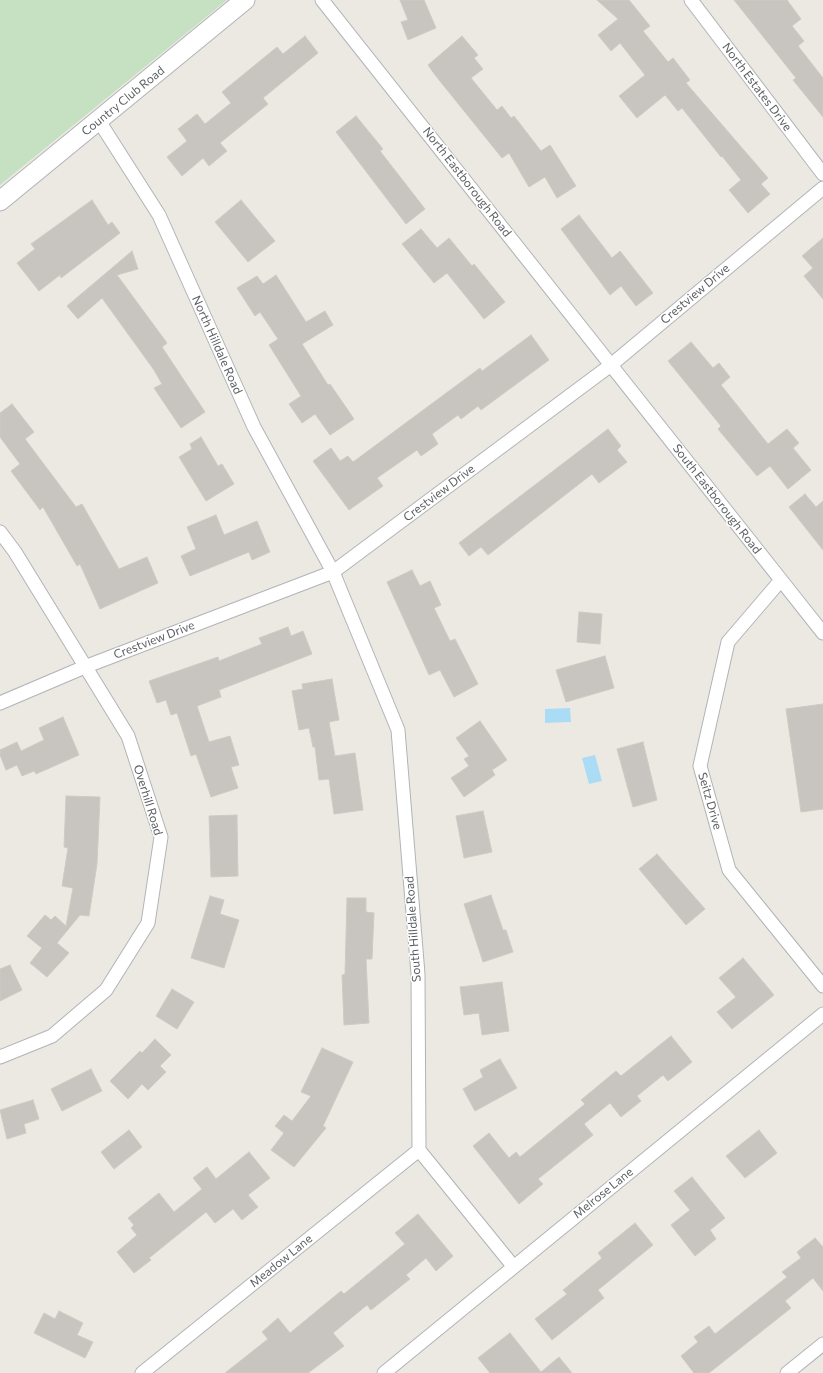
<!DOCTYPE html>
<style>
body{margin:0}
canvas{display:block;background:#ece9e3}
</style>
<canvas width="823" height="1373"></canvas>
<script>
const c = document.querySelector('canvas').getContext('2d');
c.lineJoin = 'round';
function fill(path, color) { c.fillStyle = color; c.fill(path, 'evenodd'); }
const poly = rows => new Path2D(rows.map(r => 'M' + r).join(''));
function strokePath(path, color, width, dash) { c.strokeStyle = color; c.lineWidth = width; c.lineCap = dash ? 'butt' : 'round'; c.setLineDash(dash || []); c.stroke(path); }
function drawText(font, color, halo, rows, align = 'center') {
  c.font = font + ' Commissioner,sans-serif'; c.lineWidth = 3; c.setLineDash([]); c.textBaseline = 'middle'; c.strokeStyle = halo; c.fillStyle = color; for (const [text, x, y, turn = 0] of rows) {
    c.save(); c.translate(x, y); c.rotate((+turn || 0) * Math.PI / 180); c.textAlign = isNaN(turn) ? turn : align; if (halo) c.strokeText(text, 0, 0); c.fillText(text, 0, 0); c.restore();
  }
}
const green = poly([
 [0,0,227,0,0,185]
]);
const water = poly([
 [570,708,571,722,545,723,545,709],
 [595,755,602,781,589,784,582,758]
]);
const building = poly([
 [400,0,424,0,436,28,408,40,401,22,408,20,400,0],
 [597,0,629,0,650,26,643,31,668,62,673,58,690,80,686,83,768,178,761,184,770,194,748,213,729,190,741,180,722,156,721,157,682,108,678,111,665,95,637,118,619,96,645,75,620,43,611,51,598,35,618,19,597,0],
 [734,0,787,0,801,19,792,26,804,41,798,46,823,78,823,117,793,80,796,78,734,0],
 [305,36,318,53,263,98,268,104,220,143,227,151,209,166,203,158,182,176,167,157,187,141,178,129,197,114,205,124,231,103,222,92,277,47,283,54,305,36],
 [462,36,478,55,474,58,483,69,471,78,497,110,502,106,511,118,514,116,541,151,550,145,576,186,557,198,545,177,529,187,509,153,502,158,435,75,428,65,462,36],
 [356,116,383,149,380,151,425,209,406,224,336,132,356,116],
 [92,200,108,225,112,222,120,233,61,278,60,275,39,291,17,263,35,249,31,244,92,200],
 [241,200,275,241,248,262,215,222,241,200],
 [579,215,612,258,620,251,653,293,636,306,621,286,610,295,561,229,579,215],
 [421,229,437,248,449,238,472,266,474,264,505,302,484,319,447,273,434,283,402,244,421,229],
 [823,238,823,299,804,276,813,268,802,256,823,238],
 [132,251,138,269,117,275,167,343,162,347,205,412,181,428,154,388,162,384,154,370,102,298,78,319,67,306,132,251],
 [276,275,306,322,325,311,333,325,302,344,328,385,330,384,354,419,330,435,315,414,302,423,289,404,301,396,269,345,278,339,260,312,255,316,237,288,257,276,263,284,276,275],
 [531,335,549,360,481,410,478,406,461,419,458,415,432,434,438,444,421,456,417,450,377,478,383,486,349,510,313,461,331,448,340,461,348,456,353,462,480,368,482,371,531,335],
 [691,342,713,368,719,363,730,377,721,385,768,444,787,429,799,443,793,448,811,470,788,489,770,466,757,476,718,429,721,426,668,361,691,342],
 [12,404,34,432,25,439,76,507,82,504,119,569,147,557,158,583,100,609,80,564,77,566,43,507,40,510,11,471,20,464,0,437,0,413,12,404],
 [608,429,621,446,617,450,627,462,599,483,592,474,488,555,481,547,469,556,459,543,608,429],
 [201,437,218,466,222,464,234,484,206,501,179,457,192,449,190,444,201,437],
 [805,494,816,507,823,501,823,550,789,507,805,494],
 [216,515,224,535,257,521,270,552,252,560,249,552,190,576,181,556,196,549,187,527,216,515],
 [412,570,420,586,430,581,441,605,434,608,450,641,455,639,478,684,454,697,440,670,429,675,387,582,412,570],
 [579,612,602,614,600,644,577,642,579,612],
 [288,627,291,636,303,631,312,654,219,690,221,697,197,706,209,742,230,736,239,765,231,767,238,788,211,797,196,754,191,756,177,713,171,715,166,700,157,703,149,681,218,657,219,661,262,644,259,638,288,627],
 [605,656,614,688,566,702,556,670,605,656],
 [332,679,339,720,329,722,335,756,355,753,363,810,334,814,329,779,319,780,315,747,313,747,309,728,299,730,292,691,303,689,302,684,332,679],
 [823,704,823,809,801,812,786,709,823,704],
 [63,717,79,755,36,774,34,771,22,776,17,765,6,770,0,755,0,750,17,742,21,751,44,740,39,728,63,717],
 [480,721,507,760,492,770,495,775,464,797,451,778,469,766,464,759,469,756,456,738,480,721],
 [643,742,657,800,633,807,617,749,643,742],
 [66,796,100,797,97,864,89,916,80,915,57,943,69,953,47,977,30,963,42,948,27,936,45,915,51,920,55,916,66,926,73,888,62,886,68,848,64,847,66,796],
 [483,811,492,852,464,858,456,816,483,811],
 [237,815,238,876,211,877,209,816,237,815],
 [657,854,705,909,686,925,639,869,657,854],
 [491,895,503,930,506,930,513,952,483,962,464,904,491,895],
 [210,896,224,900,220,914,239,920,224,968,191,958,210,896],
 [347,898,366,898,366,912,374,913,372,959,366,959,369,1023,344,1025,342,975,345,974,347,898],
 [743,958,774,995,732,1029,717,1012,736,997,719,978,743,958],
 [10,965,22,990,0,1001,0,969,10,965],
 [502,982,509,1031,482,1035,479,1013,464,1015,460,987,502,982],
 [172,989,194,1002,177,1029,156,1016,172,989],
 [671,1036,692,1062,668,1081,663,1075,637,1096,641,1101,621,1117,610,1103,584,1124,593,1135,538,1179,543,1184,519,1204,473,1146,489,1133,509,1158,516,1152,520,1157,585,1104,581,1100,616,1071,621,1076,671,1036],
 [155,1039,171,1055,160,1066,166,1072,148,1090,142,1084,128,1099,110,1081,140,1051,142,1053,155,1039],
 [322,1048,353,1062,323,1126,326,1128,294,1167,271,1150,284,1133,275,1126,284,1115,292,1121,311,1096,301,1092,322,1048],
 [500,1059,517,1088,475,1111,463,1089,483,1077,480,1070,500,1059],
 [91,1069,102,1091,62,1111,51,1089,91,1069],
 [33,1100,39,1119,24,1124,26,1133,7,1139,0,1110,33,1100],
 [129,1130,142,1147,114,1169,101,1152,129,1130],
 [759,1130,777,1153,745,1178,726,1156,759,1130],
 [249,1152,270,1178,248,1195,258,1207,242,1220,233,1209,215,1223,206,1212,149,1258,151,1260,134,1273,117,1252,137,1235,131,1228,134,1225,128,1218,159,1193,174,1212,202,1189,193,1178,207,1167,216,1179,249,1152],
 [692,1177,725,1218,710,1230,716,1239,695,1256,671,1225,690,1210,674,1191,692,1177],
 [418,1214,453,1256,436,1271,426,1258,406,1275,410,1279,371,1310,367,1305,333,1333,344,1346,308,1373,225,1373,268,1339,262,1332,278,1318,290,1333,341,1291,344,1294,405,1244,395,1233,418,1214],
 [635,1223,653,1245,598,1290,604,1298,552,1340,535,1319,567,1294,563,1290,602,1258,598,1253,635,1223],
 [815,1238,823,1247,823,1291,813,1278,785,1301,791,1308,709,1373,694,1373,681,1356,698,1342,694,1337,709,1326,715,1334,787,1277,782,1272,801,1258,797,1252,815,1238],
 [59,1311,83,1323,77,1335,93,1342,85,1358,34,1333,44,1313,55,1319,59,1311],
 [510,1333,541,1372,559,1357,572,1373,490,1373,478,1358,510,1333]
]);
const street = poly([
 [322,0,823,633],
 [691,0,823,174],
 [99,121,159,215,254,427,333,572,398,730,418,974,419,1150,513,1266],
 [0,532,15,552,128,736,161,837,148,923,106,990,52,1036,0,1057],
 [781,580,728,642,700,766,729,870,823,986],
 [0,703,87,666,333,572,611,365,823,188],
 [142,1373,419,1150],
 [384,1373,823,1014],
 [787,1373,823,1344]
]);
const secondary = poly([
 [0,201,245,0]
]);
const streetNames = [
 ["North Estates Drive",757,87,53],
 ["Country Club Road",123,101,-39],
 ["North Eastborough Road",467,182,52],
 ["Crestview Drive",695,294,-40],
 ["North Hilldale Road",217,345,66],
 ["Crestview Drive",439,493,-37],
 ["South Eastborough Road",717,499,52],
 ["Crestview Drive",154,640,-21],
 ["Overhill Road",148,800,73],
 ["Seitz Drive",710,801,74],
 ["South Hilldale Road",413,929,-94],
 ["Melrose Lane",603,1193,-39],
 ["Meadow Lane",281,1261,-39]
];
fill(green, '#c6e1c2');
fill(water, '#abdcf5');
fill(building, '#c8c4c0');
strokePath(building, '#d0cac2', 1);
strokePath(street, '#b0b4b7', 15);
strokePath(secondary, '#b0b3b7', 21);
strokePath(street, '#fff', 13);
strokePath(secondary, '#fff', 19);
drawText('12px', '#5b5f62', '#fff', streetNames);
</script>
